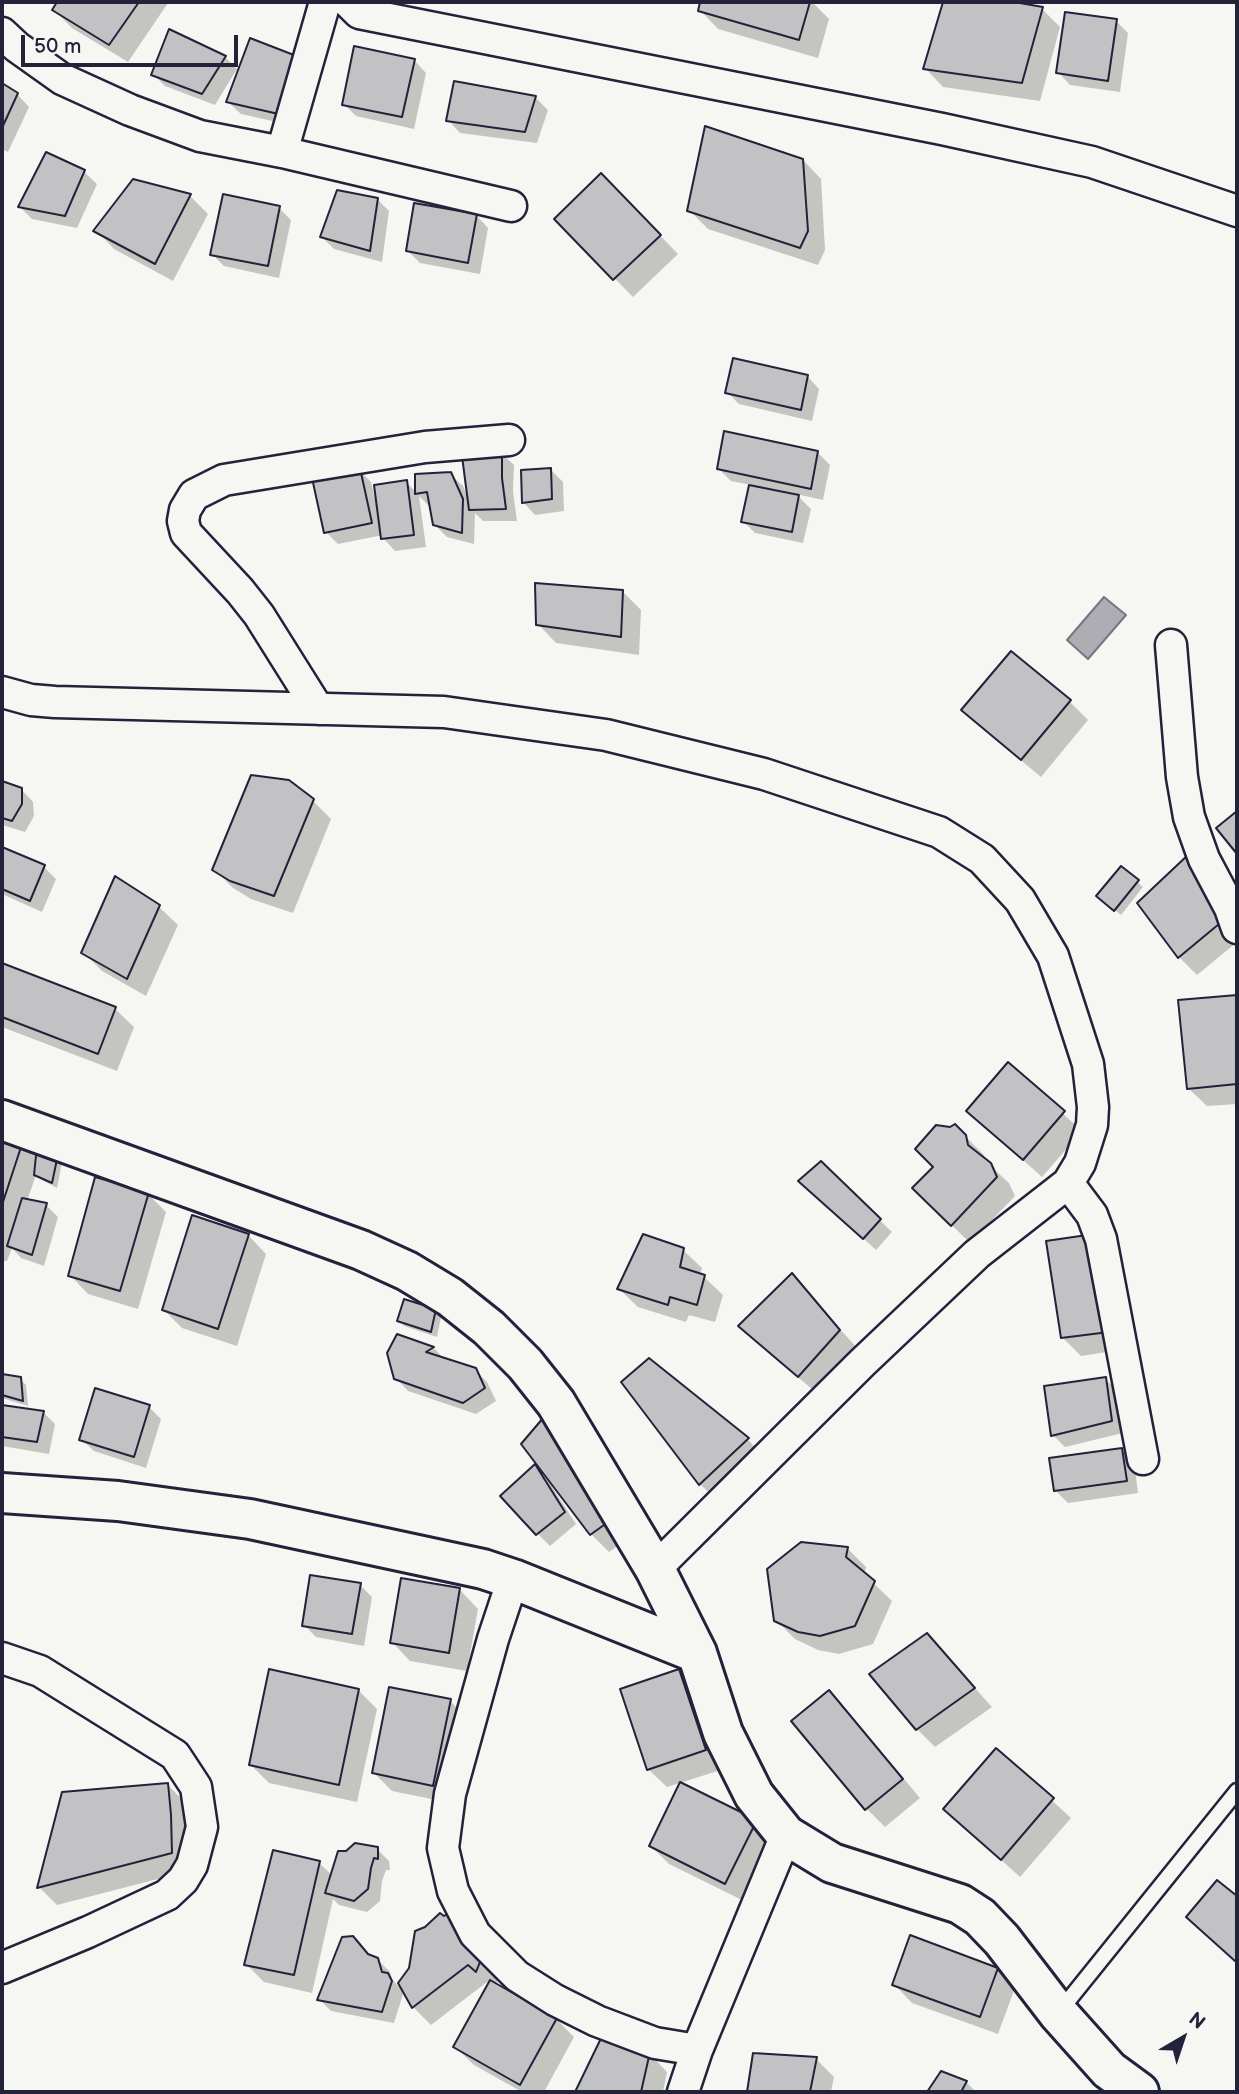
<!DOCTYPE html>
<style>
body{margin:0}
#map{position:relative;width:1239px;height:2094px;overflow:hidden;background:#f6f6f2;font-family:"Balsamiq Sans",sans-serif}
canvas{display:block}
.frame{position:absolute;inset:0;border:4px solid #22223b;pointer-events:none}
.north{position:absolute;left:1148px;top:2003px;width:70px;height:70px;-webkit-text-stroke:5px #f6f6f2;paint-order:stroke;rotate:39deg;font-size:19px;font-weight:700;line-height:28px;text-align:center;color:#22223b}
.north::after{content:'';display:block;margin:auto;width:24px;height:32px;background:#22223b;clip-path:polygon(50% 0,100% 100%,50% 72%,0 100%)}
.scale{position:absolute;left:21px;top:35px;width:217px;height:32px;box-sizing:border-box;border:4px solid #22223b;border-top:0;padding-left:9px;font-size:21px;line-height:24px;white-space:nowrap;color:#22223b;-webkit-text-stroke:5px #f6f6f2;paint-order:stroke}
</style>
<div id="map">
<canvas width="1239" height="2094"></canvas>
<div class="frame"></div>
<div class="north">N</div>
<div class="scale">50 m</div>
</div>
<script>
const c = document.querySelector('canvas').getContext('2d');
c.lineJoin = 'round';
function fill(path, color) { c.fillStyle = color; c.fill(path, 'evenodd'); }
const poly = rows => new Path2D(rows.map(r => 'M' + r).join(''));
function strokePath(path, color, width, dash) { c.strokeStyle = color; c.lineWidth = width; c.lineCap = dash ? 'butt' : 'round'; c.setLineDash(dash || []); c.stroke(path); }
const water = poly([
 [1104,597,1126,615,1088,659,1067,640,1104,597]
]);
const shadow = poly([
 [59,2,167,2,168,3,128,62,72,28,54,10],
 [702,2,812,2,829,19,818,58,718,29,700,10],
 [945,2,1005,2,1042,9,1060,27,1040,101,943,87,925,68],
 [1116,21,1128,33,1120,92,1070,85,1058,72],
 [225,57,237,69,215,105,165,86,153,74],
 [298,59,295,126,241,114,228,102],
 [414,60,426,73,414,129,356,116,344,104],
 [456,83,536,98,548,110,537,143,460,133,448,120],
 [2,85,17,94,29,107,8,152,2,149],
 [47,154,84,172,97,184,77,228,32,219,20,207],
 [803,160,821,179,825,250,818,265,708,229,689,210],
 [620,194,678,254,633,297,556,219],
 [190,196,208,214,173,281,114,249,96,230],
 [377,199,389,211,382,262,334,249,322,237],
 [279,208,291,220,279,278,224,266,212,254],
 [476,215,488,228,480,274,420,263,408,251],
 [807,376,819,389,812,421,739,404,727,392],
 [817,452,830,465,823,500,796,494,811,509,803,543,755,533,743,521,751,485,731,481,719,469],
 [501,453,514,465,513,491,517,521,483,521,475,513,474,544,447,537,434,524,431,505,428,505,419,496,426,547,395,551,383,538,383,535,338,544,326,532,359,470,371,482,375,499,406,482,416,492,450,474,463,486,468,498],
 [551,470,563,482,564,511,535,515,523,502],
 [622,591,641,610,639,655,556,643,538,624],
 [1070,702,1088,720,1041,777,982,728,964,710],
 [2,783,21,789,33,802,34,816,25,832,2,825],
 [312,800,331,819,293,913,251,899,233,888,214,869],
 [2,849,44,867,56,879,42,912,2,894],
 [1121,868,1143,887,1121,915,1104,901],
 [1207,875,1237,916,1236,943,1197,975,1179,957],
 [159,907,178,925,146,996,102,971,84,953],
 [2,965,115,1009,134,1027,117,1071,2,1027],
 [1236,997,1237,1104,1207,1106,1188,1088],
 [1008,1064,1082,1131,1042,1177,968,1111],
 [955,1126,984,1155,985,1161,1009,1183,1015,1196,970,1243,914,1188,935,1167,951,1129],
 [2,1135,64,1152,57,1188,42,1180,36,1175,27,1201,46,1205,58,1217,44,1266,21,1258,12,1248,7,1261,2,1261],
 [821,1164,892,1232,876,1250,813,1193],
 [148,1194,166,1212,138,1309,88,1294,70,1275],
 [248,1235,266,1254,237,1346,182,1328,164,1310],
 [1048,1243,1126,1349,1081,1356,1062,1337],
 [683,1250,702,1268,700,1275,704,1277,723,1295,715,1322,689,1315,686,1322,638,1307,619,1289],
 [792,1276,858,1349,818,1394,758,1344,740,1326],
 [435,1311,441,1317,437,1337,404,1326,399,1321],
 [398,1336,434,1348,446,1361,475,1370,487,1382,496,1401,476,1414,408,1391,396,1378],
 [649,1361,748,1440,766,1458,718,1502,700,1484,623,1383],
 [2,1376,20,1379,26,1385,28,1406,2,1398],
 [1105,1379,1118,1391,1123,1433,1065,1447,1053,1435],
 [2,1407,43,1412,55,1424,49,1454,2,1446],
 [149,1407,161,1419,146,1468,94,1451,81,1439],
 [1121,1450,1134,1462,1138,1493,1068,1503,1056,1491],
 [535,1466,544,1476,546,1474,635,1534,609,1552,591,1534,554,1485,552,1487,576,1524,550,1546,538,1534],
 [847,1548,866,1567,864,1574,892,1601,873,1644,839,1654,818,1650,795,1639,776,1620],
 [360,1585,372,1597,364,1646,316,1637,304,1625],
 [460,1590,478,1609,467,1671,410,1661,392,1642],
 [927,1635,992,1707,935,1747,917,1729],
 [679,1671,697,1690,724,1769,667,1787,648,1769],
 [358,1690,377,1709,357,1802,269,1783,250,1764],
 [829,1692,847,1711,920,1798,885,1827,867,1809,794,1721],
 [450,1701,468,1719,451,1803,392,1791,374,1773],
 [997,1750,1071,1818,1020,1877,945,1809],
 [168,1785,186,1804,189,1871,57,1905,39,1887],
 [756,1822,774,1840,744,1901,669,1864,651,1846],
 [377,1849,389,1861,390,1870,386,1870,382,1881,380,1901,367,1912,339,1905,333,1899,312,1993,264,1982,246,1964,319,1863,332,1875],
 [426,1928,501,1971,496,1985,556,2019,574,2037,544,2092,522,2092,474,2065,455,2047,490,1984,487,1982,431,2025,413,2007,404,1991,394,2023,331,2011,319,1999,370,1957,377,1959,390,1972,392,1979,398,1986,411,1969],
 [997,1969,1015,1988,998,2034,912,2003,894,1984],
 [606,2032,649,2053,667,2072,663,2092,577,2092],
 [754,2055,816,2059,834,2077,831,2092,749,2092],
 [942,2073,966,2082,976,2092,930,2092]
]);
const building = poly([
 [57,2,139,2,109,45,52,10,57,2],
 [700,2,810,2,799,40,698,11,700,2],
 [943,2,1014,2,1043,7,1022,83,923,69,943,2],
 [1065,12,1117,19,1108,81,1056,73,1065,12],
 [169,29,226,56,202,94,151,75,169,29],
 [250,38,299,57,283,115,226,102,250,38],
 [354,46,415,59,402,117,342,105,354,46],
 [454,81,536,96,525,132,446,121,454,81],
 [2,83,18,93,2,128,2,83],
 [705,126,803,159,808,231,800,248,687,211,705,126],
 [46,152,85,170,65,216,18,207,46,152],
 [601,173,661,235,613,280,554,219,601,173],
 [133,179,191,194,155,264,93,231,133,179],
 [337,190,378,198,370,251,320,237,337,190],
 [223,194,280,206,268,266,210,255,223,194],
 [414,203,477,214,468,263,406,251,414,203],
 [733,358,808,375,801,410,725,393,733,358],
 [724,431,818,451,811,489,717,469,724,431],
 [502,451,502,478,506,509,469,510,462,456,502,451],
 [360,468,372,523,324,533,312,478,360,468],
 [551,468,552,499,522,503,521,470,551,468],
 [451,472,463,499,462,533,433,525,427,492,415,494,415,474,451,472],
 [407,480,414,535,381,539,374,485,407,480],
 [749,485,799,495,792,532,741,522,749,485],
 [535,583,623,590,621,637,536,625,535,583],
 [1011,651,1071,700,1021,760,961,710,1011,651],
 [251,775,289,780,314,799,274,896,230,881,212,870,251,775],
 [2,781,22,788,22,804,12,821,2,818,2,781],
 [1237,811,1237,854,1216,828,1237,811],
 [2,847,45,865,30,901,2,889,2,847],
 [1189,854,1219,896,1219,924,1178,958,1137,903,1189,854],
 [1121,866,1139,880,1114,911,1096,896,1121,866],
 [115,876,160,905,127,979,81,953,115,876],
 [2,963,116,1007,98,1054,2,1017,2,963],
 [1237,995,1237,1084,1187,1089,1178,1000,1237,995],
 [1008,1062,1065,1111,1023,1160,966,1111,1008,1062],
 [955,1124,966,1135,968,1145,991,1163,997,1177,951,1226,912,1188,933,1167,915,1149,936,1125,950,1127,955,1124],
 [2,1132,22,1144,2,1205,2,1132],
 [60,1145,52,1183,34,1175,37,1146,60,1145],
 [821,1161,881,1219,863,1239,798,1181,821,1161],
 [95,1177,149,1192,120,1291,68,1276,95,1177],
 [22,1198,47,1203,32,1255,7,1246,22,1198],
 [192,1215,249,1234,218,1329,162,1310,192,1215],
 [643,1234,684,1248,680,1267,705,1275,697,1305,670,1297,668,1305,617,1289,643,1234],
 [1094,1234,1109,1332,1061,1338,1046,1241,1094,1234],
 [792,1273,840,1330,798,1377,738,1326,792,1273],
 [404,1299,436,1309,431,1332,397,1321,404,1299],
 [397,1334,434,1347,426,1352,476,1368,485,1388,463,1403,394,1379,387,1353,397,1334],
 [649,1358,749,1438,699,1485,621,1382,649,1358],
 [2,1374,21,1377,23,1401,2,1395,2,1374],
 [1106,1377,1112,1421,1051,1436,1044,1386,1106,1377],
 [95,1388,150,1405,134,1457,79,1440,95,1388],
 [2,1405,44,1411,37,1442,2,1437,2,1405],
 [549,1411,618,1515,590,1535,521,1444,549,1411],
 [1122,1448,1127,1481,1054,1491,1049,1458,1122,1448],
 [535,1464,565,1512,536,1535,500,1496,535,1464],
 [801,1542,848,1547,846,1557,875,1581,855,1626,820,1636,798,1632,774,1621,767,1569,801,1542],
 [310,1575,361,1583,352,1634,302,1626,310,1575],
 [401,1578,460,1588,449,1653,390,1643,401,1578],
 [927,1633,975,1688,916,1730,869,1674,927,1633],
 [269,1669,359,1689,339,1785,249,1765,269,1669],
 [679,1669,706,1750,647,1770,620,1689,679,1669],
 [389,1687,451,1699,433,1786,372,1773,389,1687],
 [829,1690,903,1779,865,1810,791,1721,829,1690],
 [996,1748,1054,1798,1001,1860,943,1809,996,1748],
 [680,1782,757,1820,725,1884,649,1846,680,1782],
 [168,1783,171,1815,172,1853,37,1888,62,1792,168,1783],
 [355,1843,378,1847,378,1859,374,1858,371,1868,368,1889,354,1901,325,1893,338,1851,346,1851,355,1843],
 [273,1850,320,1861,294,1975,244,1965,273,1850],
 [1217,1880,1237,1896,1237,1959,1235,1961,1186,1917,1217,1880],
 [451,1912,484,1952,476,1972,468,1965,412,2008,398,1983,409,1968,415,1931,425,1927,440,1913,444,1916,451,1912],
 [910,1935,998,1968,980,2017,892,1985,910,1935],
 [353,1936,368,1954,378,1958,382,1972,388,1973,392,1981,382,2012,317,2000,342,1937,353,1936],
 [490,1980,557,2018,520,2085,453,2047,490,1980],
 [605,2030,650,2052,641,2092,575,2092,605,2030],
 [753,2053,817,2057,810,2092,747,2092,753,2053],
 [941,2071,967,2081,961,2092,927,2092,941,2071]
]);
const lane = poly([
 [1059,2012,1237,1791]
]);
const street = poly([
 [348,2,359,13,942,129,1092,162,1237,211],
 [2,33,17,47,62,79,130,110,200,136,282,152,511,206],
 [282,152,325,2],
 [1171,645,1182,777,1189,817,1204,859,1230,908,1237,928],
 [2,692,31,700,55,702,444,712,606,735,764,774,939,832,982,859,1020,900,1053,956,1088,1064,1093,1107,1092,1125,1080,1163,1068,1183,977,1254,862,1363,655,1569],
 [318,709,259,615,240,591,186,533,183,521,185,510,194,495,224,480,425,447,509,440],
 [1068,1183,1092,1215,1101,1239,1143,1459],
 [513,1579,493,1639,450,1794,443,1848,453,1891,475,1934,517,1976,555,2000,597,2021,655,2043,697,2050,786,1835],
 [2,1658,40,1671,175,1755,196,1787,202,1827,192,1865,183,1880,167,1895,88,1932,2,1968],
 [683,2092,697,2050]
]);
const secondary = poly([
 [2,1120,361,1250,407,1271,450,1297,489,1328,525,1364,556,1403,655,1569,697,1653,723,1733,754,1795,786,1835,832,1863,960,1904,980,1917,1002,1940,1058,2013,1109,2070,1139,2092],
 [2,1493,118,1501,250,1519,483,1569,513,1579,697,1653]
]);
fill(water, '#adadb3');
strokePath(water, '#757583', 2);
fill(shadow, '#0003');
fill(building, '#c2c2c4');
strokePath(building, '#22223b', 2);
strokePath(lane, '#22223b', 19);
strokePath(street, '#22223b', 35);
strokePath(secondary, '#22223b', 44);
strokePath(lane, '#f6f6f2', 14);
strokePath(street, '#f6f6f2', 30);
strokePath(secondary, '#f6f6f2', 38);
</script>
